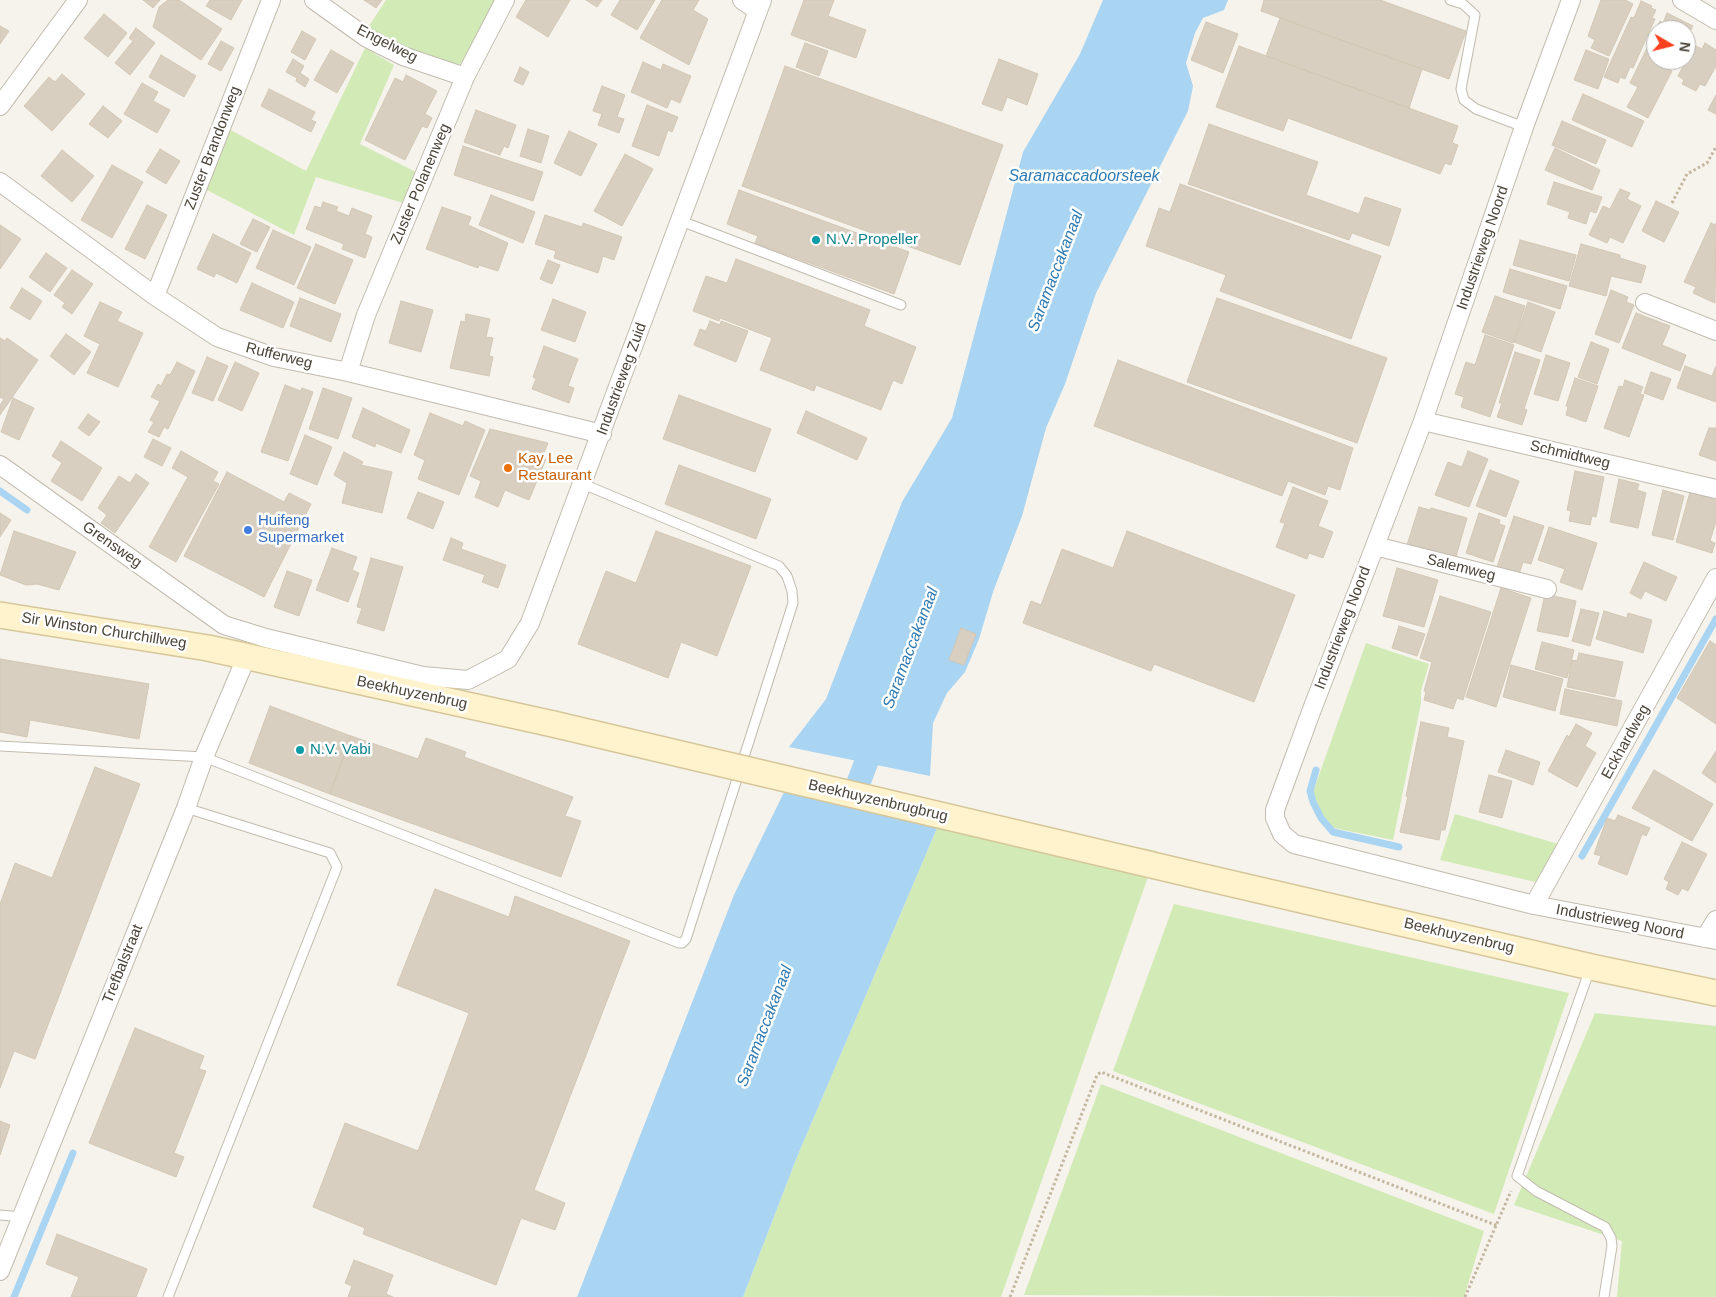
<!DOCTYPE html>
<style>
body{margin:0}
#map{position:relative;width:1716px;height:1297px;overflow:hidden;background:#f6f3ec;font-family:Helvetica,sans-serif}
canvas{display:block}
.north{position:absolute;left:1646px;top:20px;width:50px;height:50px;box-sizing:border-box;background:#fff;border:1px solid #b7b4b0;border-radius:50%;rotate:98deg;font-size:14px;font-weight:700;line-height:20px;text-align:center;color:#4b4439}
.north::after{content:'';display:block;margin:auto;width:18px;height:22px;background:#fc3f1d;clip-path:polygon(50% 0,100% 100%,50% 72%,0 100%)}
</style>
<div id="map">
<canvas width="1716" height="1297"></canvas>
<div class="north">N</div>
</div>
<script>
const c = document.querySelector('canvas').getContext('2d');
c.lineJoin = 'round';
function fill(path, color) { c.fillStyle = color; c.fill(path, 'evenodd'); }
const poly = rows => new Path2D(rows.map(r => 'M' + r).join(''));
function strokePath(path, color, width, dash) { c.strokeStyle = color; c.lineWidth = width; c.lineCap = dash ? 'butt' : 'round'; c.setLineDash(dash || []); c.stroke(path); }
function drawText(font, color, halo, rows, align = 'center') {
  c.font = font + ' Helvetica,sans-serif'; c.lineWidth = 5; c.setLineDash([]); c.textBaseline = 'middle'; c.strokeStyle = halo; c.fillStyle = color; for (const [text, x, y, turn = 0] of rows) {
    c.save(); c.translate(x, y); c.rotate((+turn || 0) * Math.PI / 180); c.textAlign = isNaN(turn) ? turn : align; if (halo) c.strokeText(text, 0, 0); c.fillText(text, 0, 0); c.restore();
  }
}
const green = poly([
 [386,0,497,0,467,59,454,67,419,55,367,29],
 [365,48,394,65,360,144,420,174,407,204,316,177,294,235,203,188,227,128,306,171],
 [1366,643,1429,664,1421,691,1421,703,1393,840,1334,828,1322,814,1313,792],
 [946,807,1157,851,1001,1297,743,1297,797,1157],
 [1455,814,1562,845,1540,883,1440,860],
 [1174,904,1569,993,1494,1214,1113,1071],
 [1595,1013,1716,1026,1716,1297,1617,1297,1622,1241,1514,1205],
 [1101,1084,1484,1231,1464,1297,1024,1295]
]);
const water = poly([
 [1103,0,1228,0,1224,10,1203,18,1195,33,1186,63,1193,86,1188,111,1096,293,1065,384,1046,428,1022,516,993,592,979,639,965,672,947,693,933,723,930,776,789,747,826,699,902,502,952,418,1023,152,1080,54],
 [786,788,946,807,797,1157,743,1297,577,1297,734,895]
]);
const stream = poly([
 [0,491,27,510],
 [1316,770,1310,791,1313,802,1321,818,1333,832,1399,847],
 [1582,856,1716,619],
 [14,1297,73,1153]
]);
const canal = poly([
 [847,813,877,734]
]);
const building = poly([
 [143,0,160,0,153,8,143,0],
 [168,0,179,0,222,29,201,60,153,27,159,7,168,0],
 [210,0,242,0,231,20,206,6,210,0],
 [364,0,382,0,376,8,364,0],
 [526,0,570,0,548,37,516,17,526,0],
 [586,0,602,0,597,7,586,0],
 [620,0,655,0,637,30,611,15,620,0],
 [662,0,699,0,693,10,708,19,689,65,640,38,662,0],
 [804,0,834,0,828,16,866,30,856,58,791,35,804,0],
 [1264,0,1380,0,1466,31,1449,79,1261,11,1264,0],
 [1601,0,1625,0,1633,4,1609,56,1591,48,1595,40,1588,36,1601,0],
 [1641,1,1652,6,1651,8,1656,10,1652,18,1655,19,1633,68,1630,67,1625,79,1620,77,1618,83,1604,77,1631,17,1634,18,1641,1],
 [1667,13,1693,26,1687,37,1686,30,1656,30,1656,60,1674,60,1669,70,1672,71,1648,118,1627,107,1638,87,1630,83,1660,21,1663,23,1667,13],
 [104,14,127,33,108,57,84,38,104,14],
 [1280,18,1422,69,1409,108,1266,56,1280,18],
 [1206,22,1238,34,1223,73,1191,60,1206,22],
 [0,26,9,31,0,44,0,26],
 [136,28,155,43,130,75,115,63,133,41,129,38,136,28],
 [302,31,316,39,305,60,291,52,302,31],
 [221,41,234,48,221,71,208,64,221,41],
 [805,43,828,51,819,76,796,67,805,43],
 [1705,43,1716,50,1716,66,1705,86,1700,84,1696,91,1682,84,1684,80,1678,76,1694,45,1702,49,1705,43],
 [1239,46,1458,126,1452,143,1458,145,1451,165,1445,163,1440,174,1288,118,1283,131,1216,107,1239,46],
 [331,50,354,63,337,93,314,80,331,50],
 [1586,50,1609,59,1598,89,1574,80,1586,50],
 [161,55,196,76,184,97,149,77,161,55],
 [293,59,304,66,300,73,309,79,305,87,296,81,297,78,286,72,293,59],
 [999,59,1038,74,1027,105,1007,97,1002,111,982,104,999,59],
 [643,62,661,70,663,64,691,76,680,103,671,99,667,108,631,92,643,62],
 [785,66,1003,145,960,265,742,186,785,66],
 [520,67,529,72,523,85,514,81,520,67],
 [62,74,85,94,52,131,24,106,49,77,55,82,62,74],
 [406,75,437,91,425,114,432,118,427,128,422,126,405,160,365,140,395,78,403,82,406,75],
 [142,83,158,92,153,101,170,110,157,133,124,114,142,83],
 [602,86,625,95,617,117,624,119,619,133,598,125,602,114,593,111,602,86],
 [269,89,315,112,311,120,316,122,311,132,261,106,269,89],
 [1583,94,1644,121,1632,147,1572,120,1583,94],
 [1716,95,1716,114,1708,110,1716,95],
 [647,105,678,117,672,132,668,130,659,156,632,146,647,105],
 [103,106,122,121,108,138,89,124,103,106],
 [476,110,516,125,508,148,504,146,500,155,464,142,476,110],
 [1562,121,1606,140,1596,164,1552,145,1562,121],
 [1209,124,1318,162,1306,195,1359,214,1365,197,1401,209,1389,246,1352,233,1349,240,1188,184,1209,124],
 [528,129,549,136,541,163,520,156,528,129],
 [569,131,597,144,581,176,554,163,569,131],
 [463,146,543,172,533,201,454,175,463,146],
 [1555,148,1600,170,1592,190,1545,170,1555,148],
 [160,149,180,161,166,184,146,172,160,149],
 [62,150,94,176,72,202,41,176,62,150],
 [625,154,653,169,622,226,594,211,625,154],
 [112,165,143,182,112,238,81,220,112,165],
 [1554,182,1602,197,1596,213,1590,211,1586,224,1568,218,1570,212,1547,204,1554,182],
 [1180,184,1381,256,1351,339,1220,291,1226,275,1146,246,1159,208,1170,212,1180,184],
 [1620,189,1630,193,1627,199,1641,206,1623,243,1610,237,1607,243,1589,235,1603,206,1610,209,1620,189],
 [739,190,909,252,894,294,755,243,758,236,727,224,739,190],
 [491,195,535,212,523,243,479,225,491,195],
 [1656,201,1679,212,1664,242,1642,231,1656,201],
 [323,202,338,207,336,211,349,216,352,208,372,216,365,234,372,237,365,258,342,249,344,244,306,229,315,206,321,208,323,202],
 [147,205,167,215,145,259,125,249,147,205],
 [442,207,471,217,468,225,508,243,498,271,479,265,478,268,426,249,442,207],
 [545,215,582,227,583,223,622,237,614,260,603,256,598,273,554,258,556,251,535,244,545,215],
 [253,219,270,227,257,252,240,244,253,219],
 [1711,223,1715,225,1716,223,1715,303,1693,293,1696,287,1684,282,1711,223],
 [0,225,21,239,0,269,0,225],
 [273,230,311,247,294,285,256,268,273,230],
 [213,234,251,253,237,283,216,273,214,277,197,269,213,234],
 [1520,240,1576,255,1569,281,1513,265,1520,240],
 [316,244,353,260,335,304,297,288,316,244],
 [1581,244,1620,255,1620,258,1646,266,1641,283,1611,276,1606,296,1569,286,1581,244],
 [46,253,67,268,50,292,29,277,46,253],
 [736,259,870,310,864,326,916,347,902,384,893,380,881,410,816,385,814,391,760,370,772,338,720,318,719,321,693,311,706,276,727,283,736,259],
 [548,260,560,265,552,284,540,279,548,260],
 [1510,269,1567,286,1560,309,1503,292,1510,269],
 [72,270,93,284,72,314,62,307,65,303,54,295,72,270],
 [252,283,294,302,283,328,240,310,252,283],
 [22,288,42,301,30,320,10,308,22,288],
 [1611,290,1628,297,1626,302,1634,305,1619,343,1595,334,1611,290],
 [1495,296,1525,306,1513,343,1482,332,1495,296],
 [300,298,341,314,331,342,290,326,300,298],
 [1217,298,1387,358,1357,443,1187,382,1217,298],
 [553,299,586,312,575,342,541,330,553,299],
 [401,301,433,310,421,352,389,343,401,301],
 [100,302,122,312,117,321,143,333,118,387,87,373,100,344,84,336,100,302],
 [1528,302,1555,312,1541,352,1514,342,1528,302],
 [1636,313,1670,326,1662,345,1686,355,1680,371,1622,348,1636,313],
 [466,314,490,319,486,337,493,338,489,356,493,357,489,376,450,368,461,321,465,322,466,314],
 [710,321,720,325,721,321,748,331,736,362,694,345,700,329,706,331,710,321],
 [66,334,91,352,74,375,50,356,66,334],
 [1485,335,1514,345,1490,417,1461,407,1464,397,1455,394,1466,362,1475,365,1485,335],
 [0,338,5,341,7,338,38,360,0,415,0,405,4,399,0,397,0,338],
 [1591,342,1609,349,1597,384,1578,377,1591,342],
 [544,346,578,359,568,386,574,388,569,403,532,389,536,379,533,377,544,346],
 [1515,352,1540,360,1524,409,1527,410,1522,425,1497,417,1502,403,1499,403,1515,352],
 [1546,355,1570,363,1558,401,1534,394,1546,355],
 [207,357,228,366,213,401,192,393,207,357],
 [1118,360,1353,448,1340,490,1328,486,1325,495,1288,481,1282,496,1094,426,1118,360],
 [177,362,195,371,168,429,164,427,159,437,148,432,154,422,150,420,160,401,151,397,158,384,161,386,167,374,170,375,177,362],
 [235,362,259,373,242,411,218,400,235,362],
 [1685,366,1712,376,1716,366,1716,402,1677,388,1685,366],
 [1651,372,1671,379,1663,400,1644,393,1651,372],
 [1575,378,1598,386,1586,422,1566,415,1568,407,1566,406,1575,378],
 [1625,380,1643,387,1640,394,1644,395,1629,437,1604,428,1619,386,1623,387,1625,380],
 [285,385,301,391,302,388,313,392,288,461,261,452,285,385],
 [323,388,352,398,338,439,309,429,323,388],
 [679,395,771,429,755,472,663,439,679,395],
 [13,398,34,408,19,440,1,432,13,398],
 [363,408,410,430,401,453,376,443,375,447,352,437,363,408],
 [806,411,867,438,857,460,797,433,806,411],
 [430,413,463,426,465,421,485,430,459,495,418,479,425,460,414,455,430,413],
 [88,414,100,422,89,436,78,428,88,414],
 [1709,428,1716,428,1716,461,1699,455,1709,428],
 [490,429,548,443,542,457,546,459,529,500,505,490,498,507,475,497,481,481,470,476,490,429],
 [305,435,332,447,317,485,290,474,305,435],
 [153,439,171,448,162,466,144,457,153,439],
 [61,441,102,468,82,501,51,481,62,463,52,456,61,441],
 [181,451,218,472,213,481,219,484,176,562,149,547,188,477,172,468,181,451],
 [1468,451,1488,459,1469,507,1435,495,1448,462,1462,467,1468,451],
 [344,452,363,462,361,465,392,472,382,513,342,503,347,483,334,475,344,452],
 [679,465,771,499,756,539,665,504,679,465],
 [1490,470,1519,481,1506,517,1476,506,1490,470],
 [1575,471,1604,477,1596,517,1592,516,1590,525,1569,521,1571,511,1567,510,1575,471],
 [227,472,284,502,289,493,311,504,264,597,184,556,227,472],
 [136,474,149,483,115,533,101,523,107,515,98,508,119,476,130,483,136,474],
 [1619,479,1639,484,1637,490,1646,493,1638,528,1610,522,1619,479],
 [1293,487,1328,501,1318,526,1333,532,1323,558,1309,553,1307,559,1276,547,1285,523,1280,522,1293,487],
 [1663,490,1684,496,1673,540,1652,535,1663,490],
 [418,492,444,502,433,529,407,518,418,492],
 [1690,492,1716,500,1716,521,1710,541,1715,543,1712,553,1676,542,1690,492],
 [1419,507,1430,510,1431,508,1467,518,1455,560,1407,545,1419,507],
 [0,513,11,520,0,537,0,513],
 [1479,513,1500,520,1499,524,1505,526,1493,562,1466,553,1479,513],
 [1514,516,1544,526,1531,564,1523,562,1519,574,1497,567,1514,516],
 [1549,527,1597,543,1582,590,1560,582,1565,569,1538,560,1549,527],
 [14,531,76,552,59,590,37,584,26,585,0,575,14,531],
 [656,531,751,566,717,656,681,642,668,678,578,644,606,571,636,583,656,531],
 [1127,531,1295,595,1254,702,1154,664,1151,671,1023,623,1031,601,1041,605,1062,549,1113,568,1127,531],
 [451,538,463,543,461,549,506,565,498,588,482,582,485,575,443,560,451,538],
 [332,548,357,557,352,570,359,573,348,602,316,590,332,548],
 [371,558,403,567,384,631,357,623,362,608,357,607,371,558],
 [1644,562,1677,577,1666,601,1645,591,1641,599,1630,593,1644,562],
 [1397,568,1438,580,1424,627,1383,616,1397,568],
 [287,571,312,580,299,616,274,607,287,571],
 [1501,588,1531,598,1496,707,1466,697,1501,588],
 [1545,594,1576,601,1568,637,1537,631,1545,594],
 [1440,596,1491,612,1463,700,1457,698,1453,709,1424,700,1426,692,1424,691,1432,662,1420,658,1440,596],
 [1581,609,1599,613,1590,646,1572,641,1581,609],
 [1604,611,1627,618,1628,613,1652,620,1643,653,1596,639,1604,611],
 [1399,626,1425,634,1417,656,1392,648,1399,626],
 [961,628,976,634,964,665,949,660,961,628],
 [1710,641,1716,645,1716,724,1677,698,1710,641],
 [1542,642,1574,650,1567,678,1535,669,1542,642],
 [1579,653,1623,662,1615,697,1567,687,1572,660,1577,661,1579,653],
 [0,659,149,684,139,739,30,720,27,737,0,732,0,659],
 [1511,665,1563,679,1555,711,1503,697,1511,665],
 [1565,689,1622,701,1617,726,1560,714,1565,689],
 [270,706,351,736,330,794,249,763,270,706],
 [1421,722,1449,728,1447,737,1464,741,1445,830,1441,830,1439,840,1400,832,1408,796,1406,796,1421,722],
 [1576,724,1592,733,1585,746,1596,753,1577,787,1548,771,1567,735,1569,737,1576,724],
 [351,736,418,759,426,738,466,752,464,757,573,797,565,816,581,821,561,877,330,794,351,736],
 [1506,750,1540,762,1533,785,1498,772,1506,750],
 [1716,751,1716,783,1702,773,1716,751],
 [95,767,140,784,35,1059,14,1051,0,1088,0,904,15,863,52,878,95,767],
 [1654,770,1713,804,1692,841,1632,808,1654,770],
 [1489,775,1512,781,1502,818,1479,812,1489,775],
 [1618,815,1650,828,1646,836,1642,834,1627,875,1598,864,1601,856,1594,854,1607,818,1615,821,1618,815],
 [1682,842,1707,854,1688,891,1682,888,1678,895,1666,889,1669,882,1664,879,1682,842],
 [435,889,509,917,515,896,630,941,534,1190,565,1203,555,1230,521,1218,496,1285,363,1234,365,1228,313,1207,345,1123,418,1151,469,1013,397,985,435,889],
 [135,1028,204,1056,199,1069,206,1071,174,1153,184,1157,176,1177,89,1143,135,1028],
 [0,1121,10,1125,0,1155,0,1121],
 [57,1234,147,1269,136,1297,71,1297,79,1277,46,1264,57,1234],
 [354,1260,393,1275,386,1294,393,1297,348,1297,352,1286,345,1283,354,1260]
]);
const path = poly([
 [1672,203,1687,174,1707,163,1716,147],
 [1010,1297,1097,1075,1101,1072,1498,1226],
 [1465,1297,1511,1191]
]);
const lane = poly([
 [1450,0,1463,4,1475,15,1461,89,1464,100,1476,109,1524,127],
 [681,221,901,305],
 [0,746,204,757,679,943,682,943,686,939,793,603,792,591,787,576,779,566,583,484],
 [1590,969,1517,1176,1536,1191,1605,1227,1611,1238,1612,1246,1604,1297],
 [0,1215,22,1217],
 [168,1297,337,867,330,853,186,808]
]);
const street = poly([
 [314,0,367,38,403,56,465,77],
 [742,0,758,11],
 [1571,0,1524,127,1423,421,1311,712,1275,810,1275,818,1282,834,1294,844,1534,905,1716,940],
 [1682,0,1716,20],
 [0,106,78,0],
 [0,182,155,296,217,337,274,357,348,372,602,434],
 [155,296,271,0],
 [1645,303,1716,331],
 [348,372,366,315,465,77,505,0],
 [1423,421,1716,489],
 [0,465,224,625,266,638,423,676,468,680,508,659,530,623,762,0],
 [1375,546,1547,589],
 [1534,905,1716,578],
 [1705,938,1716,920],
 [0,1271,186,808,204,757,246,658]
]);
const secondary = poly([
 [0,615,208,648,553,724],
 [1203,877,1591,967,1716,993]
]);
const secondaryBridge = poly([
 [553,724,1203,877]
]);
const markers = [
 [816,240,5,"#0f9aa8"],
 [508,468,5,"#e8710a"],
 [248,530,5,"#3f7fe0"],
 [300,750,5,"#0f9aa8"]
];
const streetNames = [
 ["Engelweg",387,44,27],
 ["Zuster Brandonweg",213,148,-69],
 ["Zuster Polanenweg",421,184,-67],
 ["Industrieweg Noord",1483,248,-71],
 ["Rufferweg",279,356,14],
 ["Industrieweg Zuid",622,379,-70],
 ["Schmidtweg",1570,455,13],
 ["Grensweg",112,545,35],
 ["Salemweg",1461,568,14],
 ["Industrieweg Noord",1343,628,-69],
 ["Sir Winston Churchillweg",104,631,9],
 ["Beekhuyzenbrug",412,693,12],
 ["Eckhardweg",1626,742,-61],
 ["Beekhuyzenbrugbrug",878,801,13],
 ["Industrieweg Noord",1620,922,11],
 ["Beekhuyzenbrug",1459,936,13],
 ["Trefbalstraat",123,964,-68]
];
const cultureNames = [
 ["N.V. Propeller",826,240],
 ["N.V. Vabi",310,750]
];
const foodNames = [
 ["Kay Lee",518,459],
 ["Restaurant",518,476]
];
const shopNames = [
 ["Huifeng",258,521],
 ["Supermarket",258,538]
];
const waterNames = [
 ["Saramaccadoorsteek",1084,177],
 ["Saramaccakanaal",1056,271,-69],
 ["Saramaccakanaal",911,648,-69],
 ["Saramaccakanaal",765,1026,-69]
];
fill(green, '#d2eab5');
fill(water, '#a9d4f2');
strokePath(stream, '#a9d4f2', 7);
strokePath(canal, '#a9d4f2', 24);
fill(building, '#d8cfc1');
strokePath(building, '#d3c7b4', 1);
strokePath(lane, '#c2bbae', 11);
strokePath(street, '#c2bbae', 20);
strokePath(secondary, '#d6c79b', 28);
strokePath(path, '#c4b79f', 3, [2.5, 2.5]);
strokePath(lane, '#fff', 9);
strokePath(street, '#fff', 18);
strokePath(secondary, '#fff3cd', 25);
strokePath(secondaryBridge, '#d6c79b', 28, []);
strokePath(secondaryBridge, '#fff3cd', 25);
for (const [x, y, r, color] of markers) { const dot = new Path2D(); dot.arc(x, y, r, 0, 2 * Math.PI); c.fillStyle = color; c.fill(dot); strokePath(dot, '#fff', 2); }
drawText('15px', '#4b4439', '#fff', streetNames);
drawText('15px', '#0d838f', '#fff', cultureNames, 'left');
drawText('15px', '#c56008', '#fff', foodNames, 'left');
drawText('15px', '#366cbe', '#fff', shopNames, 'left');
drawText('italic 16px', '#2e7ab2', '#fff', waterNames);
</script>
